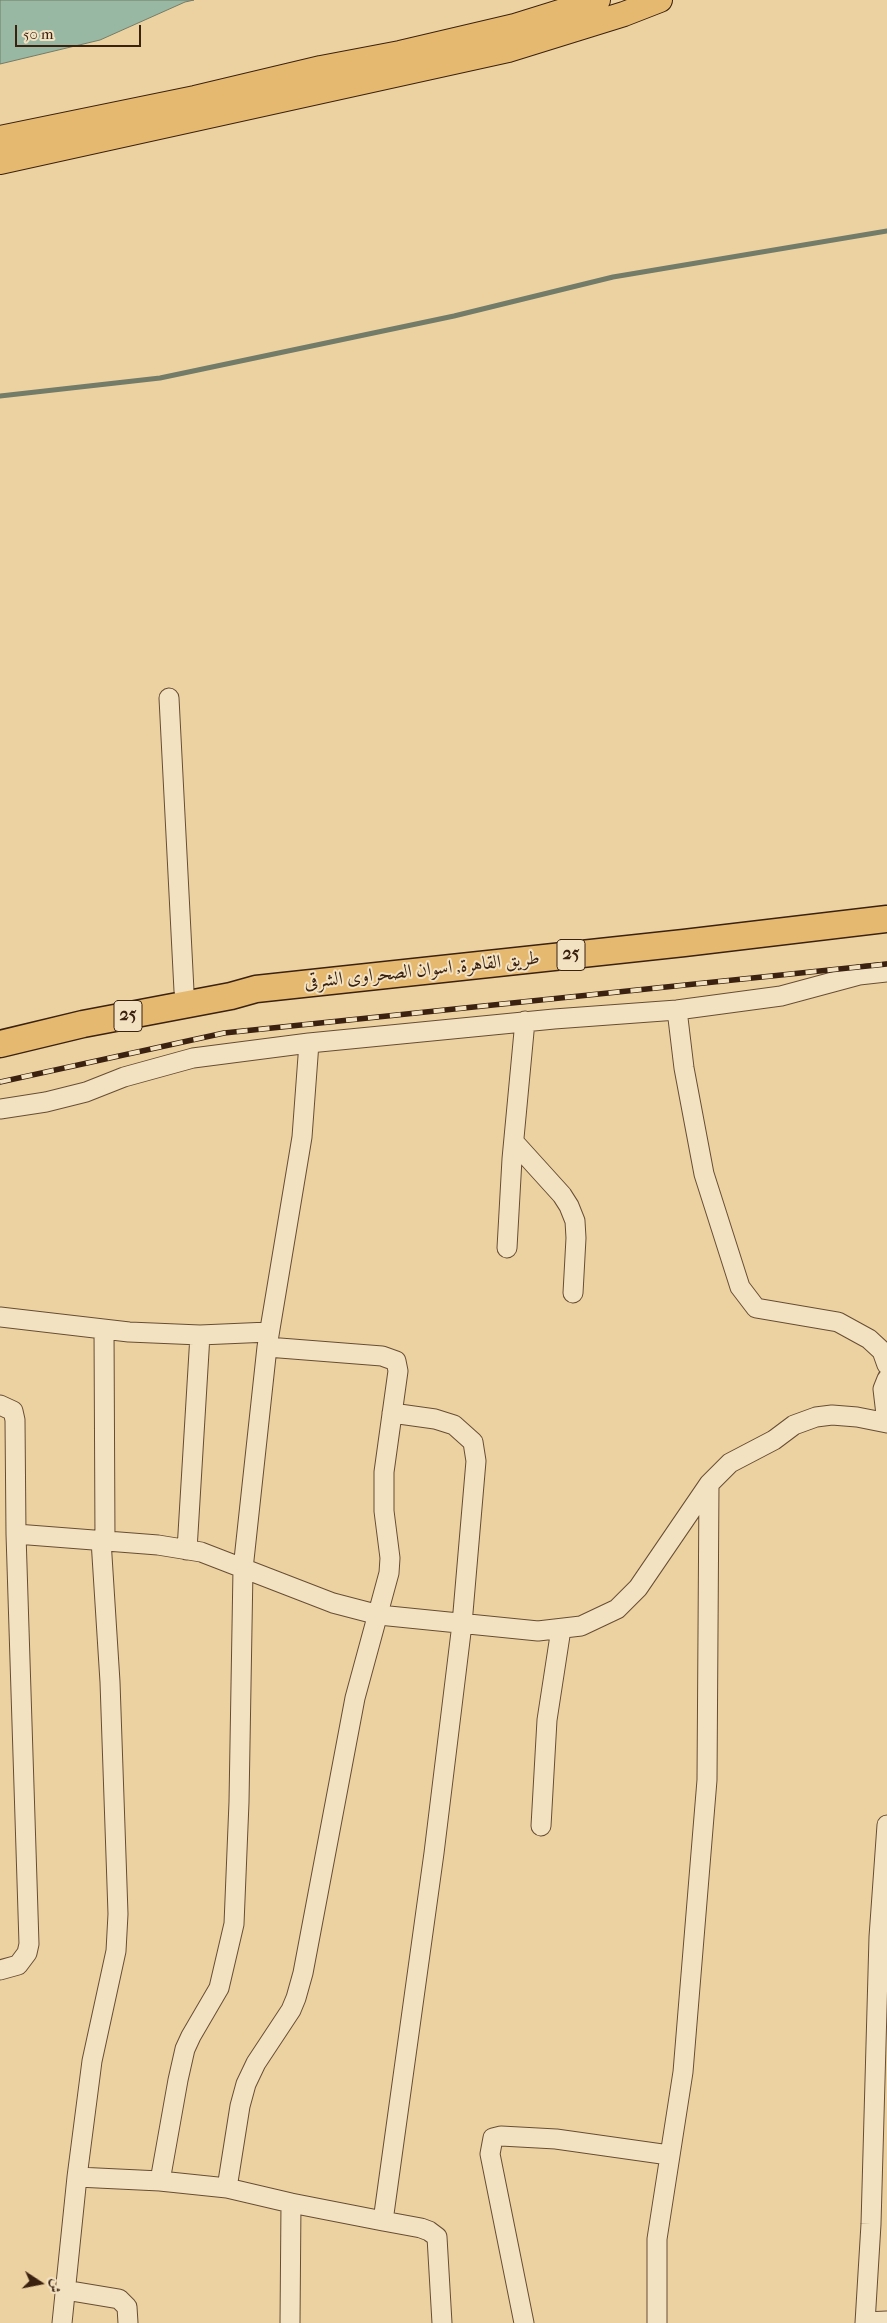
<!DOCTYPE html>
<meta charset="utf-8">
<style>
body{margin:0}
#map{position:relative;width:887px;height:2323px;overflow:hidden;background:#edd2a1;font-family:"IM FELL French Canon",Amiri,serif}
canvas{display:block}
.north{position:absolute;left:15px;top:2258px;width:50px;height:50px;-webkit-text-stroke:4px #f3e2c2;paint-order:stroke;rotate:101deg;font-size:14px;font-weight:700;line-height:20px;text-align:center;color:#3a2110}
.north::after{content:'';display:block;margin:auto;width:18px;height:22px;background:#3a2110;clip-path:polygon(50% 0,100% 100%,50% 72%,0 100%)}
.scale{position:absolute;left:15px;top:25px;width:126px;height:22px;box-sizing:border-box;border:2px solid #3a2110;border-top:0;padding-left:6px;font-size:15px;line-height:18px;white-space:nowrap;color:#3a2110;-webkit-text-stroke:4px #f3e2c2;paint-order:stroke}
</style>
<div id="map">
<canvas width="887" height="2323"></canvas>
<div class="north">ش</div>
<div class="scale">50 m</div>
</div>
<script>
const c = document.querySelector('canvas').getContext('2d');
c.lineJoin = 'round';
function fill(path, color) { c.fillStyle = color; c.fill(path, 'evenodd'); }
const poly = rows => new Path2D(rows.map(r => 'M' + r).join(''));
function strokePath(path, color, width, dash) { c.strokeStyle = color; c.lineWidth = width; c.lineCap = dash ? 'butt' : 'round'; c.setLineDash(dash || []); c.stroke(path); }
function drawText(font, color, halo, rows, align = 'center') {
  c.font = font + ' "IM FELL French Canon",Amiri,serif'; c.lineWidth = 4; c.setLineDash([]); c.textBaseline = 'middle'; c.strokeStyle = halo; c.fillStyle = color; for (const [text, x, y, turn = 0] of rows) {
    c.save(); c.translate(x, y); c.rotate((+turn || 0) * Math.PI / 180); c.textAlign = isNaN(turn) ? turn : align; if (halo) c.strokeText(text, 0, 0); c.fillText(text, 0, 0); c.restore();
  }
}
const water = poly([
 [0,0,194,0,185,2,100,40,0,64,0,0]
]);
const stream = poly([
 [0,396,160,378,454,316,613,277,887,231]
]);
const minor = poly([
 [169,698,184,991],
 [677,1010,684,1068,704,1174,740,1287,756,1308,838,1322,869,1339,882,1351,887,1365],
 [0,1109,46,1102,86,1092,124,1077,193,1058,309,1043,554,1019,677,1010,781,996,859,975,887,972],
 [514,1142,562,1195,569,1206,575,1221,576,1238,573,1293],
 [507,1248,512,1159,525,1021],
 [0,1317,129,1332,200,1335,269,1332],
 [104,1329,105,1541],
 [887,1379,883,1389,887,1423],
 [0,1405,13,1411,15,1420,16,1534,29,1944,27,1953,18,1965,0,1970],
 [392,1413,435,1419,454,1425,473,1442,476,1461,462,1624,434,1853,383,2221,421,2228,429,2231,437,2237,442,2323],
 [16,1534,158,1545,201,1552,333,1603,379,1615,538,1631,581,1626,617,1609,638,1588,709,1484,730,1463,774,1440,794,1425,816,1417,832,1415,857,1417,887,1423],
 [187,1550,200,1335],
 [541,1826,547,1720,561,1629],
 [77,2177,160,2181],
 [227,2188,240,2106,246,2084,256,2063,291,2010,296,1998,303,1973,355,1698,389,1573,390,1558,384,1511,384,1472,398,1371,396,1361,382,1356,267,1347],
 [291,2203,227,2188,160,2181,178,2080,185,2049,191,2036,219,1988,234,1924,239,1802,243,1569,267,1347,302,1137,309,1043],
 [65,2290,119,2299,127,2307,128,2323],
 [865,2322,887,2321],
 [62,2323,77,2177,92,2061,116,1951,118,1914,110,1682,101,1540],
 [290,2323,291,2203,383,2221],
 [524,2323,490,2154,493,2138,501,2136,556,2139,669,2155],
 [657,2323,657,2239,683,2072,707,1780,709,1484],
 [865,2323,871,2224,879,1937,887,1825]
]);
const major = poly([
 [0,138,195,98,321,68,400,53,515,26,598,0],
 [0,162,508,50,624,14,660,0]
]);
const highway = poly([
 [0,1044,83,1024,231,996,256,989,684,943,887,919]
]);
const rail = poly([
 [0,1082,224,1033,887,964]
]);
const shields = [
 [571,955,28],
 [128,1016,28]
];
const shieldNames = [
 ["25",571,955],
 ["25",128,1016]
];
const streetNames = [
 ["طريق القاهرة, اسوان الصحراوى الشرقى",422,971,-6]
];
fill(water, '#99b8a3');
strokePath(water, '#737c68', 1);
strokePath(stream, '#737c68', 5);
strokePath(minor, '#674d34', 21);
strokePath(major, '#3a2110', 26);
strokePath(highway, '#3a2110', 29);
strokePath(minor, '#f3e2c2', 19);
strokePath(major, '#e6b970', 24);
strokePath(highway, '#e6b970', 26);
strokePath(rail, '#3a2110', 5.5);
strokePath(rail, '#f3e2c2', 4, [11]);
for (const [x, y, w] of shields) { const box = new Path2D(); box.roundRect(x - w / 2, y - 15.5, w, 31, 4); c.fillStyle = '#f3e2c2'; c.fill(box); strokePath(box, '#3a2110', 1); }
drawText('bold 18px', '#3a2110', null, shieldNames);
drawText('19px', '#3a2110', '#f3e2c2', streetNames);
</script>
